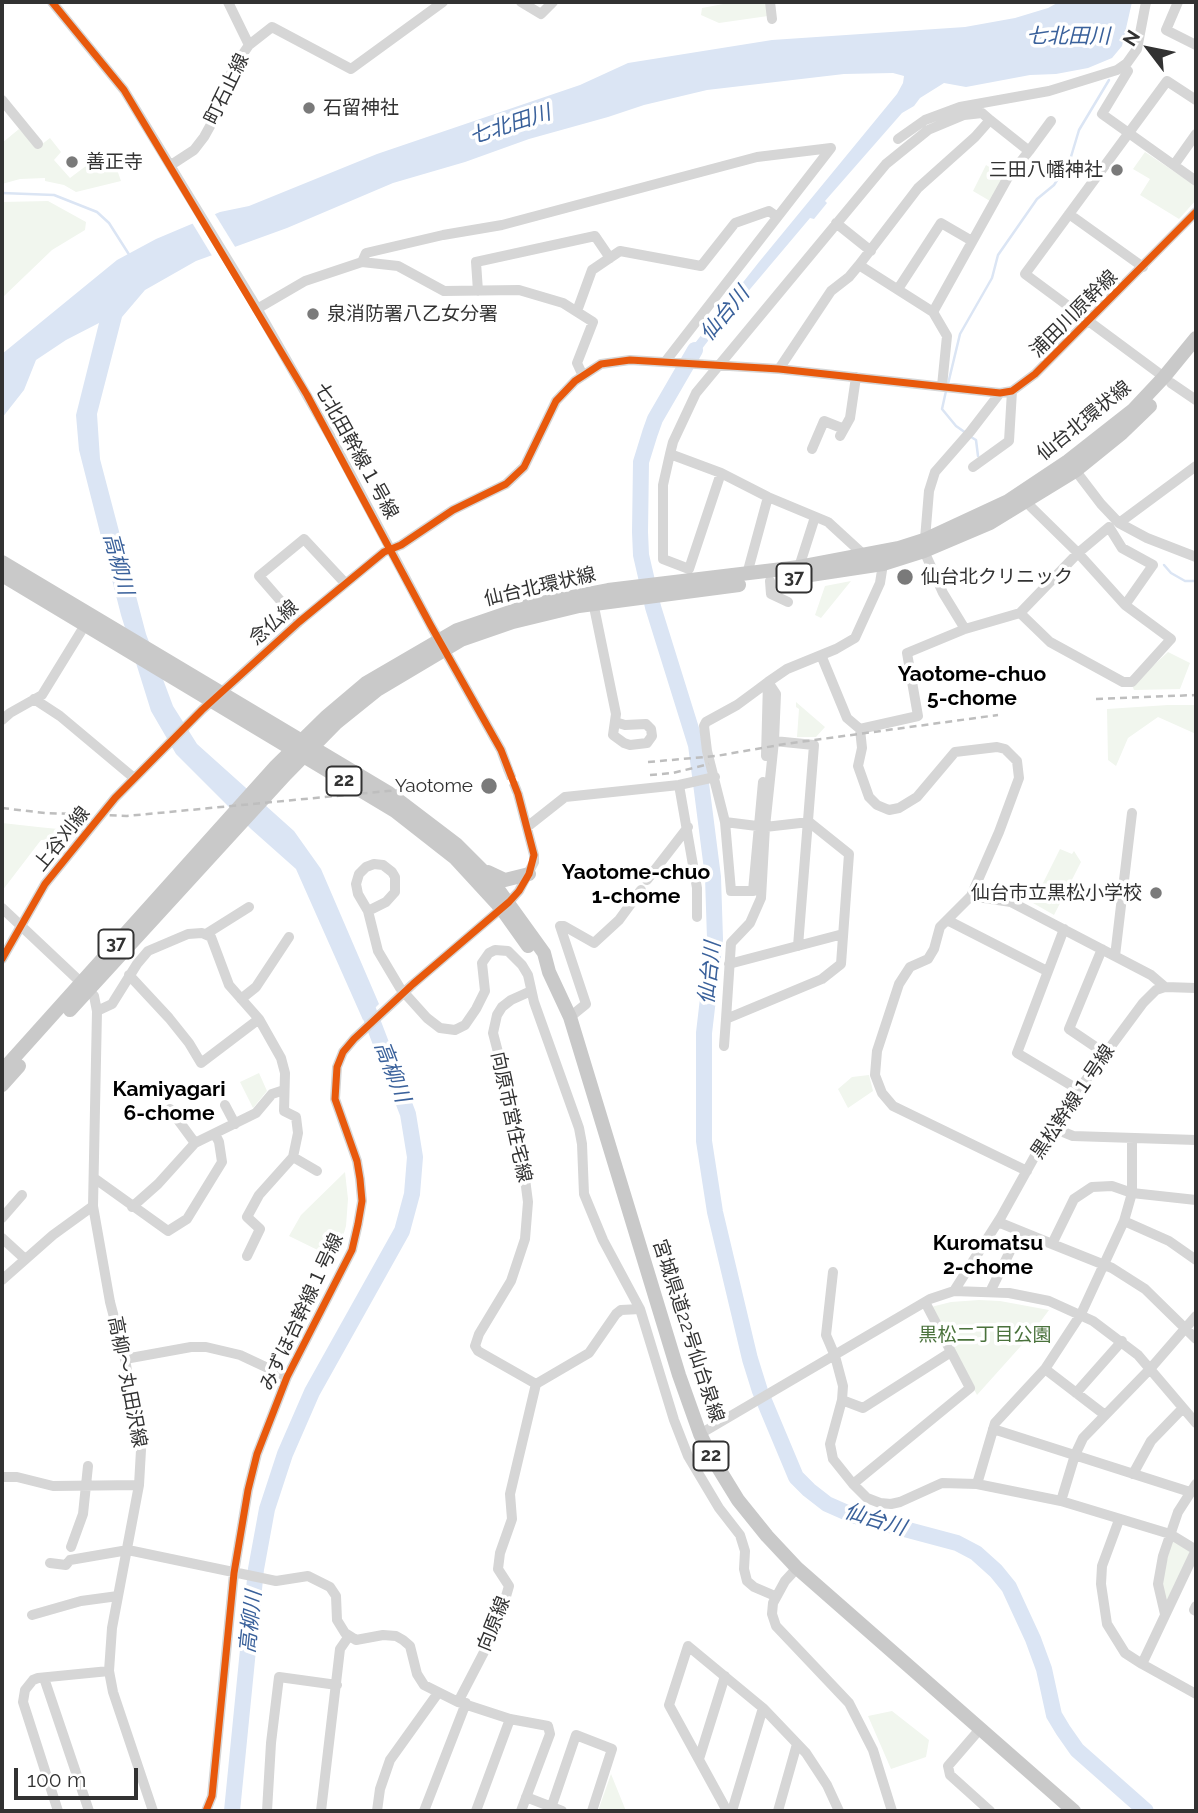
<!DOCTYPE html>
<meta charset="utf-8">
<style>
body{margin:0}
#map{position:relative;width:1198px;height:1813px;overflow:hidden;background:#fff;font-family:Raleway,sans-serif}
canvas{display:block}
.frame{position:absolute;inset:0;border:4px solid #323232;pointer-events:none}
.north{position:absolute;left:1114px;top:14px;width:70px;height:70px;-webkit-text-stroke:5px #fff;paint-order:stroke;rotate:302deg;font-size:19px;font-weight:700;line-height:28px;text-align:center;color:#323232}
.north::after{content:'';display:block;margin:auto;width:24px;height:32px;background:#323232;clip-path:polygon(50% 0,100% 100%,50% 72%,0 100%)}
.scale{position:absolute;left:14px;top:1768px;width:124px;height:32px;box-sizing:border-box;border:4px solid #323232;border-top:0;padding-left:9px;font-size:21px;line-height:24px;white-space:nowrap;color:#323232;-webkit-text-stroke:5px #fff;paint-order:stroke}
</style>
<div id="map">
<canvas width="1198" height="1813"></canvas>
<div class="frame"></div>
<div class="north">N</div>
<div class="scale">100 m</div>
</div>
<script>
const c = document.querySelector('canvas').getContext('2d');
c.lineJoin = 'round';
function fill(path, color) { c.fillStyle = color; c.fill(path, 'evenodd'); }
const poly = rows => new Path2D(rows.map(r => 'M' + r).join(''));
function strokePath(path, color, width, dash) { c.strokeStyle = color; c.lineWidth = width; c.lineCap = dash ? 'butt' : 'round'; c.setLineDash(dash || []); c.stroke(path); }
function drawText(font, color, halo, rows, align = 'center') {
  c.font = font + ' Raleway,"Noto Sans JP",sans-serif'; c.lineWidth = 7; c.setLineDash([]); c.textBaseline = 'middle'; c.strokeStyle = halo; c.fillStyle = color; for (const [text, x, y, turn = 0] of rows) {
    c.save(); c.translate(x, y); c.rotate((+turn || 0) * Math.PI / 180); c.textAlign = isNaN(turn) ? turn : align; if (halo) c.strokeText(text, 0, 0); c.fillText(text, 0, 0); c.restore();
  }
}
const green = poly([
 [734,2,766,2,768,16,719,23,701,15,702,8],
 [19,129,37,148,50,138,61,152,54,160,70,178,107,150,114,161,121,181,76,192,64,185,45,181,45,178,20,179,2,184,2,143],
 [1145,152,1196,186,1196,200,1179,219,1140,195,1150,179,1133,169],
 [986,165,1004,176,990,201,973,191],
 [48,201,86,222,85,230,52,250,2,298,2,202],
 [851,581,821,618,815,615,825,586],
 [1168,652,1190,663,1180,689,1134,690,1132,685],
 [796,702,825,727,816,737,797,737,799,709,796,707],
 [1168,705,1196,705,1196,734,1158,717,1128,738,1116,766,1108,760,1107,709],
 [2,823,38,827,78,831,74,838,41,840,2,891],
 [1060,849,1072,854,1074,851,1081,862,1054,915,1033,903],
 [259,1073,267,1091,253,1108,240,1082],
 [869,1075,873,1091,848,1108,838,1089,852,1077],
 [345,1172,348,1199,346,1226,336,1259,289,1236,301,1215],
 [979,1300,1000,1301,1049,1310,1029,1337,977,1395,931,1307,951,1302],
 [1172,1541,1189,1550,1190,1555,1168,1601,1165,1602,1161,1583],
 [892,1711,929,1740,926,1757,891,1769,868,1716],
 [611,1774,626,1811,598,1811]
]);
const water = poly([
 [1059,2,1132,2,1122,46,1112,58,1088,68,1056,74,1030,75,966,87,944,83,920,98,914,106,902,113,825,201,827,203,814,219,810,218,724,320,695,358,684,357,759,262,897,94,903,83,904,76,893,73,844,74,707,90,644,105,608,117,529,139,465,162,393,183,287,228,196,261,145,290,122,317,97,414,100,459,146,634,173,706,197,744,294,831,321,869,379,1004,363,1020,296,869,251,829,176,754,151,711,121,615,79,450,76,415,99,323,66,340,36,360,24,390,2,418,2,354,117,260,156,239,220,212,249,206,377,154,580,85,628,63,772,40,965,27,1015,18,1048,8]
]);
const pier = poly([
 [213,211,237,250,214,259,191,221]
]);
const stream = poly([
 [2,193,54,195,97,212,109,223,130,256],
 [948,384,960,334,992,278,998,255,1037,199,1054,185,1070,160,1079,130,1109,80],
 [946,391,942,409,956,426,966,433],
 [971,437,976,440,978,456],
 [1164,565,1171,573,1185,581,1196,581]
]);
const river = poly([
 [695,350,655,419,650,433,641,462,640,532,641,555,653,607,696,745,702,791,713,877,715,939,704,1033,704,1141,715,1212,750,1359,760,1391,796,1477,809,1490,827,1504,852,1515,957,1543,976,1553,996,1571,1009,1587,1033,1639,1044,1669,1054,1715,1063,1730,1077,1750,1146,1811],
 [232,1811,256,1569,267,1509,285,1454,312,1392,402,1231,412,1194,415,1157,408,1114,362,994]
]);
const minorTunnel = poly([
 [508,769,518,794]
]);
const minor = poly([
 [52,2,124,90,251,298,333,441,431,626,501,750,508,769],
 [521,2,541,14,553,2],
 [770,2,772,19],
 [1178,2,1166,30,1196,45],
 [249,45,272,27,351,69,443,2],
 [1128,71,1102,114,1196,181],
 [2,100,38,144],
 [898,139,925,120,960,107,1049,91,1117,70,1127,63,1137,49,1146,2],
 [1029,151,1051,121],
 [171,165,194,150,204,137,214,119,222,93,234,67,249,45,228,2],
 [1174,165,1196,134],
 [1069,214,1143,267],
 [836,223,871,251],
 [362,262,366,253,443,235,502,225,757,157,831,148,665,362],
 [859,265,918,188,975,137,990,120,1029,151,1007,179,933,312],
 [898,289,941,223,972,241],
 [478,291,476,262,595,236,610,258],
 [257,309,305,281,362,262,398,266,444,291,519,290,563,303,593,322,577,363,583,376],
 [577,311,592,270,620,251,701,266,735,223,769,211,776,216],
 [779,369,831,291,849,277,859,265,933,312,947,336,942,386],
 [1164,377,1025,274,1167,81,1196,100],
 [1171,383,1196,400],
 [840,436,850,418,856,377],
 [812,449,824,421,844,429],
 [670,454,673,442,696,393,886,164,928,130,964,115,982,113,990,120],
 [1072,466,1101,504,1119,523,1147,538,1196,557],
 [973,467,1009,441,1012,391],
 [721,473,689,569,663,559,663,485,670,454,721,473,768,497,828,522,864,555],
 [1027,503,1078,553,1125,605,1171,639,1132,682,1123,682,1050,642,1020,613,1078,553,1109,527,1122,548,1153,565,1125,605],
 [1119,523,1196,466],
 [799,567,815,517],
 [747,574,768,497],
 [770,581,771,594,788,602],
 [592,597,616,714,613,735,624,743,630,745,647,743,652,736,651,729,646,724,625,725,615,722],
 [299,622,259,576,304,539,345,583],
 [965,629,943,593,924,551,929,491,935,472,970,432,1000,393],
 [821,655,847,718,860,729,918,716,907,653,965,629,1020,613],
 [768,682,776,694,774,741,765,827,761,898,750,923,731,943,726,1019,822,979,841,964,849,854,809,822,765,827,725,822,707,751,704,726,706,722,737,705,756,691,768,682,787,669,836,649,855,638,880,583,883,564],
 [34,699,60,716,134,778],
 [2,720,10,713,42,695,85,625],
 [860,729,862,748,858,766,869,797,877,805,889,810,899,808,917,797,955,752,997,747,1005,749,1017,761,1019,778,999,832,971,896,940,927,934,949,928,959,910,967,899,984,877,1051,875,1075,882,1093,893,1106,1027,1171],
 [774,741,814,745,798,946],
 [766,756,768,682],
 [679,785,697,888,697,917],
 [725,822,731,891,753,891,763,782],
 [527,827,565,797,679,785,715,777],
 [647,880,688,827],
 [971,896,1011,902,1151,975,1165,987],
 [2,908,89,990,94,996,97,1011,93,1206,110,1302,125,1359,141,1450,139,1485,112,1628,109,1671,113,1692,153,1811],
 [368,911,386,902,395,892,395,877,392,872,383,865,374,864,366,867,359,874,356,884,358,894,368,911,378,951,400,988,427,1018,440,1028,455,1030,465,1025,476,1009,485,991,482,963,489,953,495,950,508,951,522,965,528,975,534,1002,579,1128,582,1144,584,1194,603,1240,640,1309,674,1420,688,1456,719,1508,740,1535,745,1551,744,1569,747,1581,754,1587,775,1596],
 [947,920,1047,971],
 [1064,929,1017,1053,1079,1090],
 [206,934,249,907],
 [1102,949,1069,1029,1106,1054],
 [1115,956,1132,813],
 [2,959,45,884,115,798,202,710,299,622,384,552,401,545,453,510,506,484,524,467,556,401,575,381,601,364,630,360,779,369,1000,393,1012,391,1035,374,1196,212],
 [729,964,843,934],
 [129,975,169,1018,189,1043,201,1063,259,1019],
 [531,991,511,1000,502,1007,497,1015,493,1033,517,1125,522,1156,528,1202,525,1239,511,1281,479,1334,475,1346,478,1351,536,1384],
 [241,999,256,987,289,937],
 [97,1011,112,1004,137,964,148,951,188,934,202,933,211,937,229,985,259,1019,281,1058,285,1073,284,1111,296,1117,298,1133,293,1157,259,1195,247,1217,260,1229,247,1256],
 [570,1017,586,1004,560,926,564,926,594,943,619,920,641,890],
 [724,1046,726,1019],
 [225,1105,235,1124],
 [170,1109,195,1143],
 [1051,1127,1073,1136,1196,1140],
 [293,1157,317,1171],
 [94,1178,168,1231,187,1219,222,1162,219,1142,215,1134],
 [1196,1200,1132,1193,1112,1186,1092,1187,1074,1199,1052,1244,1112,1268,1145,1289,1196,1339],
 [132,1207,158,1184,195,1143,256,1113,272,1094,284,1090],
 [2,1218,22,1195],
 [1124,1221,1169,1241,1196,1260],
 [998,1222,1052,1244],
 [2,1238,25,1259],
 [833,1272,826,1335,835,1356,843,1386,842,1400,830,1444,833,1459,853,1484,867,1498,880,1503,891,1504,900,1502,942,1483,977,1484,1061,1501,1170,1534,1196,1550],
 [2,1280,53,1235,93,1206],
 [954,1291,1009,1293,1049,1301,1093,1321,1138,1355,1196,1423],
 [990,1292,1020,1231],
 [125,1359,191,1347,206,1347,240,1355,287,1377],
 [1045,1369,1105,1415],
 [1076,1393,1122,1341],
 [842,1400,863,1408,951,1352],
 [993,1429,1190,1492],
 [700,1434,930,1299,954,1291,1001,1217,1051,1127,1143,1003,1156,990,1165,987,1196,988],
 [1133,1474,1151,1441,1183,1408],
 [2,1477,17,1477,53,1486,139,1485],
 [853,1484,970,1388,925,1302],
 [977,1484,995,1423,1045,1369,1081,1314,1124,1221,1132,1193,1132,1138],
 [1061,1501,1075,1455,1083,1438,1150,1369,1196,1316],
 [1119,1520,1102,1566,1101,1584,1107,1624,1125,1653,1142,1664],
 [71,1547,83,1514,88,1466],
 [1196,1550,1142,1664,1196,1694],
 [50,1563,66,1565,70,1560,128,1550,276,1581,308,1576,330,1587,336,1596,337,1620,345,1633,356,1640,383,1635,396,1636,403,1640,410,1646,417,1674,424,1685,458,1702,497,1627,509,1586,498,1569,500,1553,512,1519,510,1494,536,1384,589,1353,616,1314,621,1310,640,1309],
 [797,1568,785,1581,773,1603,772,1614,776,1626,849,1703,873,1750,892,1811],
 [1196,1606,1194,1610,1196,1611],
 [1165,1614,1158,1584,1163,1556,1178,1512,1196,1484],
 [32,1615,81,1601,118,1596],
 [44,1678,89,1811],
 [458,1702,510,1719,548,1726,550,1734,521,1811],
 [980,1729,948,1766,950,1775,990,1811],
 [699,1759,725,1676],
 [526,1797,562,1811],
 [58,1811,23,1702,25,1690,33,1680,38,1678,109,1671],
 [206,1811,212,1796,234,1573,248,1490,257,1454,287,1377,352,1250,358,1224,362,1201,360,1179,357,1161,335,1099,337,1067,343,1052,354,1039,413,984,509,902,519,891,534,862,534,855,518,794],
 [267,1811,271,1743,279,1677,337,1685],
 [321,1811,340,1649,349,1636],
 [377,1811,380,1789,390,1760,438,1693],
 [424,1811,466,1703],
 [476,1811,510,1719],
 [550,1811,576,1735,612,1749,592,1811],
 [727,1811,669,1705,688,1646,763,1708,806,1753,827,1785,839,1811],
 [732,1811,763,1708],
 [778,1811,797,1744]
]);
const major = poly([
 [2,562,389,793,456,844,490,878,544,953,549,972,570,1017,679,1375,700,1434,711,1456,738,1500,767,1536,797,1568,1074,1811],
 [2,575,395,811,455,858,501,908,528,946],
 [784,579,883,564,924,551,990,523,1075,471,1122,433,1150,406],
 [488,872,505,880,529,874],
 [70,1010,286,774,336,723,377,690,461,640,513,622,579,606,739,585],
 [2,1071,276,766,327,716,366,683,457,630,530,605,608,590,799,567,899,548,924,540,1008,501,1068,461,1133,410,1164,377,1196,338],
 [2,1085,19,1066]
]);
const rail = poly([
 [1096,699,1196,695],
 [648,762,716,756,785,744,998,715],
 [650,775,673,773,709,764],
 [2,808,45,813,127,816,440,786]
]);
const cycleway = poly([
 [52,2,124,90,307,395,431,626,501,750,518,794,534,855,529,874,519,891,509,902,413,984,354,1039,343,1052,337,1067,335,1099,357,1161,360,1179,362,1201,358,1224,352,1250,287,1377,257,1454,248,1490,234,1573,212,1796,206,1811],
 [2,959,45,884,115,798,202,710,299,622,384,552,401,545,453,510,506,484,524,467,556,401,575,381,601,364,630,360,779,369,1000,393,1012,391,1035,374,1196,212]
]);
const markers = [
 [309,108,7,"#7a7a7a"],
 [72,162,7,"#7a7a7a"],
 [1117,170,7,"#7a7a7a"],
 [313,314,7,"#7a7a7a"],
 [905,577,9,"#7a7a7a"],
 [489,786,9,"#7a7a7a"],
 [1156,893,7,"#7a7a7a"]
];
const shields = [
 [794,578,35],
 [344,781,35],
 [116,944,35],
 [711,1456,35]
];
const shieldNames = [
 ["37",794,578],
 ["22",344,781],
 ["37",116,944],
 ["22",711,1456]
];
const streetNames = [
 ["町石止線",227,89,-64],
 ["浦田川原幹線",1074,314,-45],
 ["仙台北環状線",1084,421,-39],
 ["七北田幹線１号線",356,451,61],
 ["仙台北環状線",540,587,-13],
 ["念仏線",274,623,-41],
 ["上谷刈線",62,839,-51],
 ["黒松幹線１号線",1073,1102,-56],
 ["向原市営住宅線",511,1117,78],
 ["みずほ台幹線１号線",302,1312,-65],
 ["宮城県道22号仙台泉線",688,1331,72],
 ["高柳～丸田沢線",127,1382,79],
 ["向原線",494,1624,-68]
];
const poiNames = [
 ["石留神社",323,108],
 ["善正寺",86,162],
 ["三田八幡神社",1103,170,"right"],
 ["泉消防署八乙女分署",327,314],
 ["仙台北クリニック",921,577],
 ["Yaotome",473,786,"right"],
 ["仙台市立黒松小学校",1142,893,"right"]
];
const parkNames = [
 ["黒松二丁目公園",985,1335]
];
const waterNames = [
 ["七北田川",1068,37],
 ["七北田川",510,125,-18],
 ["仙台川",725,314,-50],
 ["高柳川",118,564,75],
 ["仙台川",710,973,-84],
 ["高柳川",392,1072,69],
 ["仙台川",875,1520,17],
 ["高柳川",251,1622,-84]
];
const neighbourhoodNames = [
 ["Yaotome-chuo",972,675],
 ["5-chome",972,699],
 ["Yaotome-chuo",636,873],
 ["1-chome",636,897],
 ["Kamiyagari",169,1090],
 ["6-chome",169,1114],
 ["Kuromatsu",988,1244],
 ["2-chome",988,1268]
];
fill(green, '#f1f6ee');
fill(water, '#dbe5f4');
fill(pier, '#fff');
strokePath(stream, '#dbe5f4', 2.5);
strokePath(river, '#dbe5f4', 16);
strokePath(minorTunnel, '#d6d6d6', 10, [10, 5]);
strokePath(minor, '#d6d6d6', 10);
strokePath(major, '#c9c9c9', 14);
strokePath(rail, '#bebebe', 2.5, [7, 5]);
strokePath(cycleway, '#e8590c', 7);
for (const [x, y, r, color] of markers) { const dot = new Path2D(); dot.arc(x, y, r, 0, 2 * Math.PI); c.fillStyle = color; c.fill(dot); strokePath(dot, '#fff', 2.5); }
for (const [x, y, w] of shields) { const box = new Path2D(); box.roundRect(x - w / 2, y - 14.5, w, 29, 5); c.fillStyle = '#fff'; c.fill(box); strokePath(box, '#323232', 2); }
drawText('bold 18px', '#323232', null, shieldNames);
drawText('19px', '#323232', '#fff', streetNames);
drawText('19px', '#323232', '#fff', poiNames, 'left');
drawText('19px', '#4a723c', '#fff', parkNames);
drawText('italic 21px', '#3a619b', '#fff', waterNames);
drawText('bold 21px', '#000', '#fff', neighbourhoodNames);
</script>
